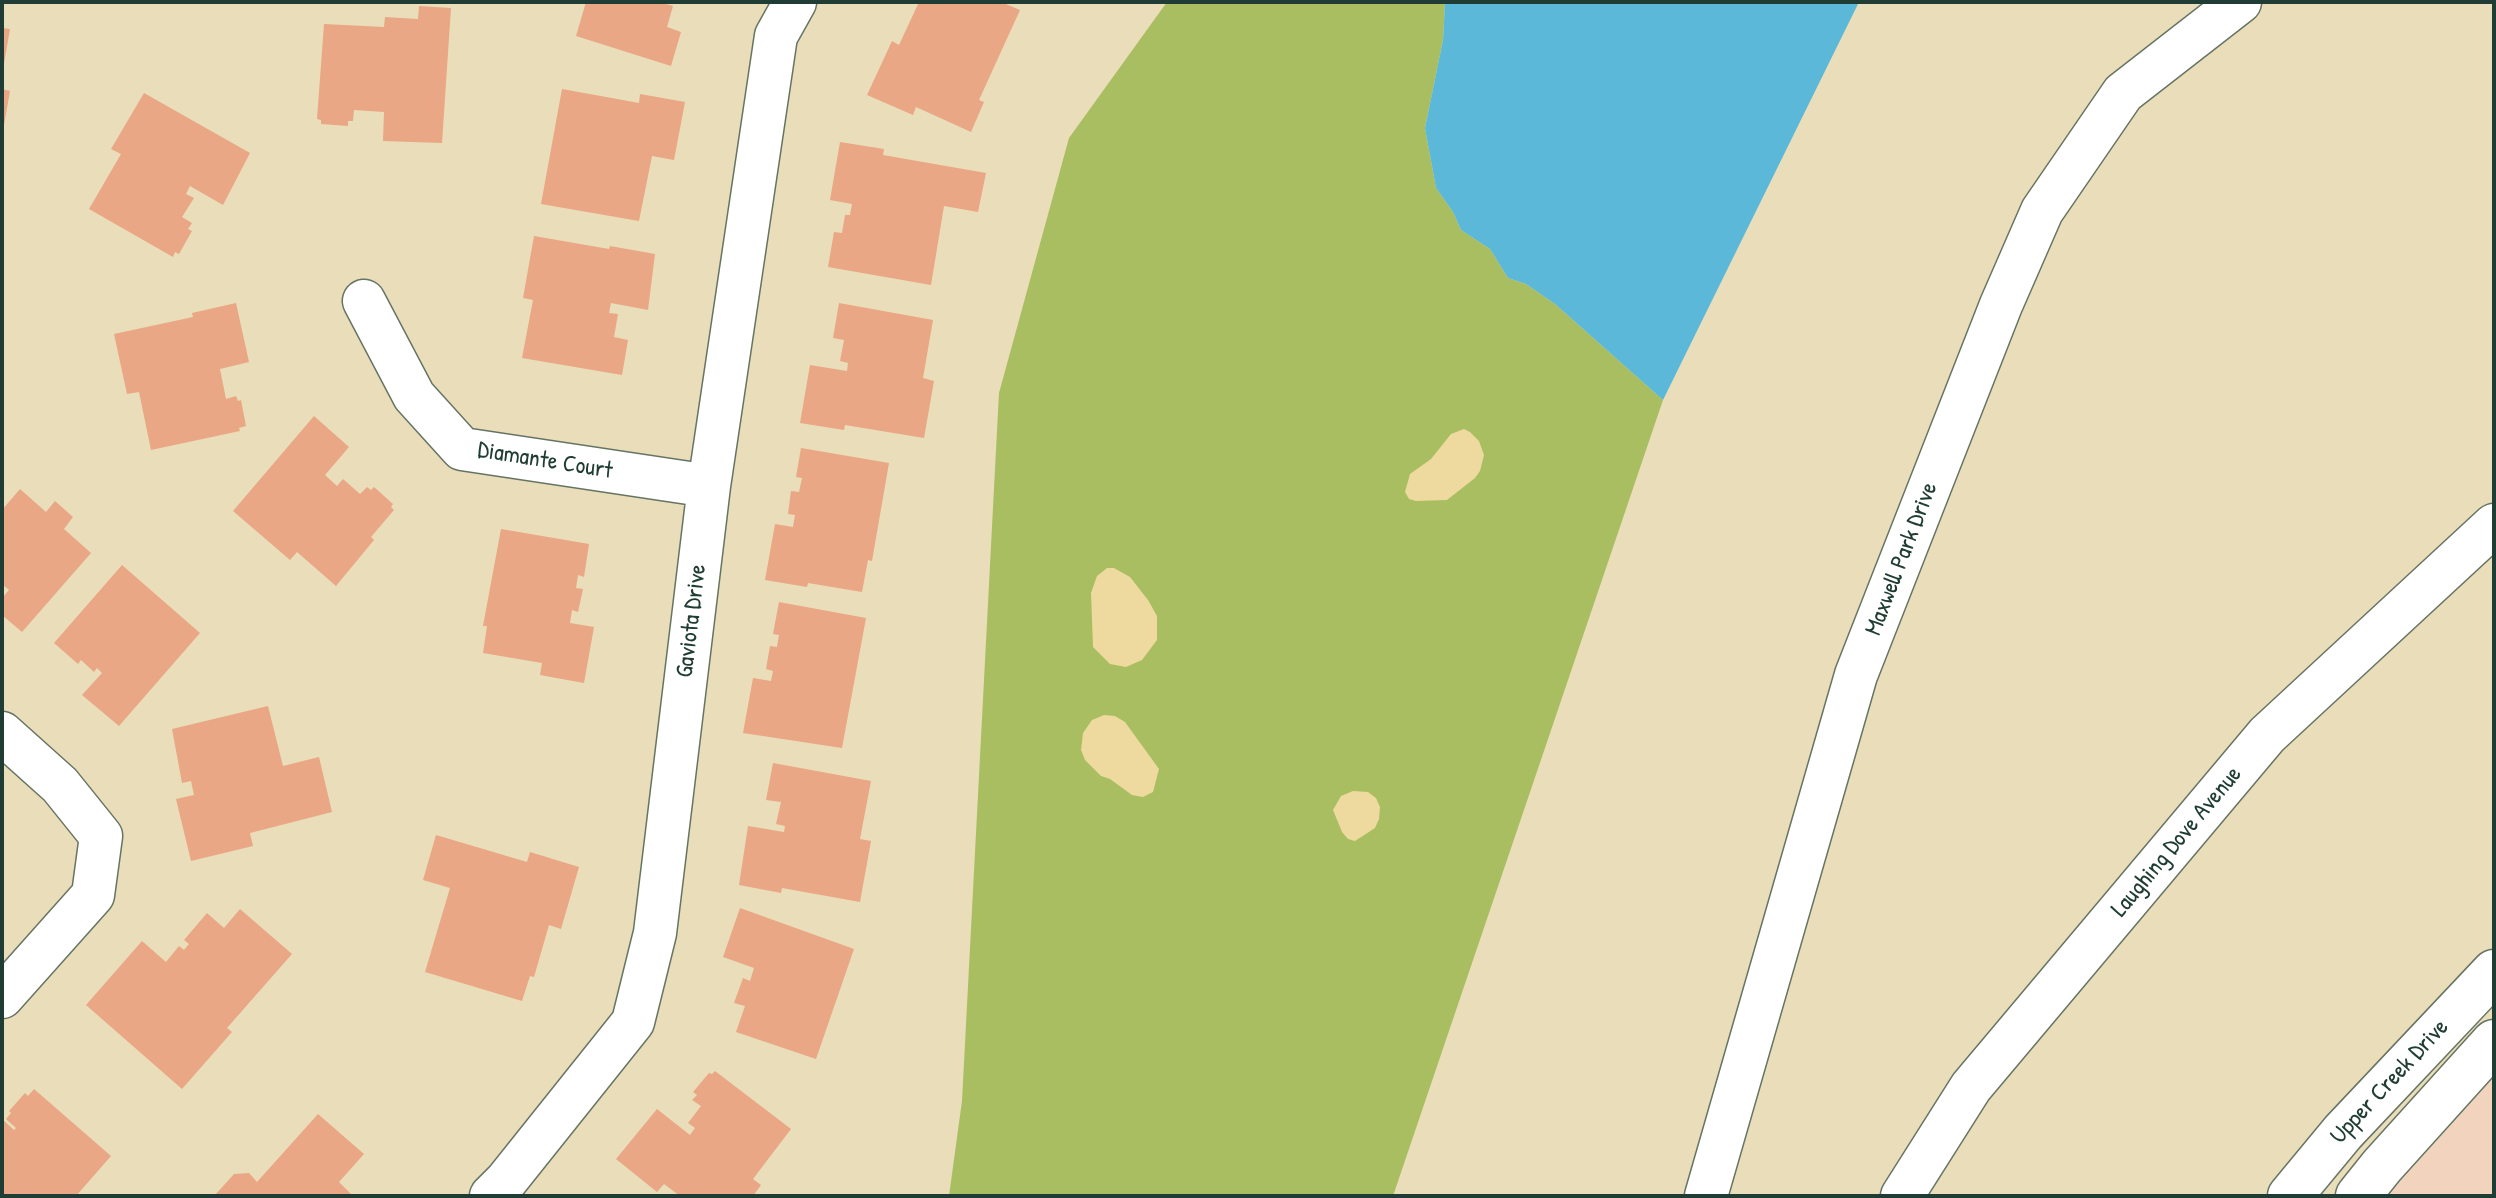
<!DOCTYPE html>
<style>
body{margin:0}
#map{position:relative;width:2496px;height:1198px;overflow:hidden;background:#eaddb9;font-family:"Patrick Hand",sans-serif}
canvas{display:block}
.frame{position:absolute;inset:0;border:4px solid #1f3d34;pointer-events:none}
</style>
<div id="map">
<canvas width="2496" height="1198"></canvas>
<div class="frame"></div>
</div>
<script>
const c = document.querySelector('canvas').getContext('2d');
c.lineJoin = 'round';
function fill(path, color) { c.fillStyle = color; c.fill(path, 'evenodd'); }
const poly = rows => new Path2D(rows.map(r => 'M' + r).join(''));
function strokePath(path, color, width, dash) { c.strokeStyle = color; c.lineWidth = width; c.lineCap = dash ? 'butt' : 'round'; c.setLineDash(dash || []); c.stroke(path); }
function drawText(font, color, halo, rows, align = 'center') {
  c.font = font + ' "Patrick Hand",sans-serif'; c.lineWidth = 6; c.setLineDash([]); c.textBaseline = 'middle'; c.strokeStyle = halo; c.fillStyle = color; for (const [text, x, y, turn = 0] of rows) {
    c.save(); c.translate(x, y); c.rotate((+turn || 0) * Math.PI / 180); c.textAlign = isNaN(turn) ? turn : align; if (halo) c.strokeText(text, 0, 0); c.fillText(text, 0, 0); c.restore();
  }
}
const built = poly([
 [2494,1077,2494,1196,2388,1196,2400,1182]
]);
const green = poly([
 [1167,2,1445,2,1443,40,1425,128,1436,188,1453,212,1461,230,1490,249,1508,278,1526,284,1555,304,1663,400,1393,1196,949,1196,962,1101,999,393,1069,138]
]);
const sand = poly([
 [1464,429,1470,432,1479,441,1484,455,1480,471,1475,478,1447,500,1416,501,1409,499,1405,492,1410,474,1431,459,1451,434],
 [1107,568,1114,568,1130,577,1148,600,1157,616,1157,640,1142,660,1126,667,1110,664,1093,647,1091,593,1097,576],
 [1104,715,1115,716,1125,722,1159,769,1153,792,1143,797,1132,795,1110,779,1101,776,1085,760,1081,750,1083,733,1092,720],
 [1353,791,1368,792,1376,798,1380,807,1379,819,1375,828,1355,841,1348,839,1342,832,1333,810,1341,796]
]);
const water = poly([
 [1445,2,1859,2,1663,400,1555,304,1526,284,1508,278,1490,249,1461,230,1453,212,1436,188,1425,128,1443,40]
]);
const building = poly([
 [586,2,667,2,666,4,673,6,667,27,681,32,671,66,576,36],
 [919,2,1001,2,1020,10,979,100,984,102,971,132,916,107,913,115,867,95,892,41,899,45],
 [419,6,451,8,442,143,383,141,384,112,354,110,353,121,348,121,348,126,321,124,321,120,317,119,324,24,384,27,385,17,418,19],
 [2,28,10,29,4,64,2,63],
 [2,89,10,91,4,125,2,125],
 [562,89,639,103,640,94,685,102,674,160,652,156,639,221,541,204],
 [144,93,250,153,223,205,190,186,186,194,194,198,182,217,192,223,188,229,192,231,179,254,175,252,173,257,89,209,121,154,111,149],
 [840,142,884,149,883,155,986,173,978,212,944,206,931,285,828,267,834,232,842,233,845,215,850,215,852,204,830,200],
 [534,236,609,249,610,246,655,254,648,310,611,303,609,313,618,314,614,337,628,340,622,375,522,358,533,300,523,298],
 [236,303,249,362,220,369,226,399,236,396,238,401,241,400,246,426,239,428,240,431,151,450,139,392,127,394,114,334,193,317,192,313],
 [839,303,933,320,923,378,934,381,924,438,845,425,844,430,800,423,810,365,847,371,848,363,840,361,844,340,833,338],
 [314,416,349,447,325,475,337,486,343,479,360,494,367,487,371,490,374,487,393,504,391,507,394,510,371,537,374,540,336,586,297,552,290,560,233,511],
 [801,448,889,463,872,561,868,560,862,592,808,583,807,587,765,580,775,524,793,527,795,515,788,514,791,491,799,492,802,478,796,477],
 [20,489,46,512,55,501,73,517,64,529,91,553,22,632,2,615,2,598,9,590,2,584,2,510],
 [501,529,589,544,584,577,578,575,576,588,583,589,578,612,572,610,570,623,594,627,584,683,540,675,542,663,483,653,487,626,483,626],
 [122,565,200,633,119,726,82,695,102,673,97,668,94,672,81,660,78,664,54,643],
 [779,602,866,618,842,748,743,733,753,678,771,681,773,671,766,669,770,646,777,647,779,635,773,634],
 [268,706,283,766,319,757,332,812,250,833,253,846,191,861,176,799,194,795,191,781,182,783,172,729],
 [773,763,871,781,860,839,871,841,860,902,782,888,781,893,739,885,748,826,784,832,785,826,776,824,781,802,766,800],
 [436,835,527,862,530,852,579,867,561,929,549,925,534,977,530,976,522,1001,425,972,450,888,423,880],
 [740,908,854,949,816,1059,736,1032,745,1006,734,1003,743,978,750,981,754,968,723,957],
 [240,909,292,954,227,1028,232,1032,182,1089,86,1005,142,941,166,962,179,946,184,950,189,944,184,940,207,913,224,928],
 [715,1071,791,1129,753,1179,761,1185,753,1196,680,1196,664,1184,657,1192,616,1159,657,1109,690,1135,695,1128,688,1123,701,1106,692,1100,697,1095,693,1092,709,1073,712,1074],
 [34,1089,111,1156,76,1196,2,1196,2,1119,14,1130,16,1128,6,1119,11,1113,9,1111,25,1093,28,1096],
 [318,1114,364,1154,339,1182,353,1196,215,1195,234,1174,249,1173,257,1182]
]);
const minor = poly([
 [364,301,414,396,462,449,709,486],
 [2,733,60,785,101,836,93,895,2,997],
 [491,1196,506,1181,633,1022,655,933,709,486,776,36,795,2],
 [1706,1196,1856,675,2001,305,2042,211,2123,93,2240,2],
 [1902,1196,1971,1087,2267,735,2494,525]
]);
const tertiary = poly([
 [2290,1196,2343,1132,2494,972],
 [2358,1196,2382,1166,2494,1042]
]);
const streetNames = [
 ["Diamante Court",545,461,9],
 ["Maxwell Park Drive",1902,559,-69],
 ["Gaviota Drive",692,621,-83],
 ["Laughing Dove Avenue",2177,842,-50],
 ["Upper Creek Drive",2390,1082,-47]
];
fill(built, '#f2d4be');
fill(green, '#a9bd61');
fill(sand, '#eeda9e');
fill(water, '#5bb8d9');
fill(building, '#e9a785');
strokePath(minor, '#667563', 45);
strokePath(tertiary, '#667563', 47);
strokePath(minor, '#fff', 42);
strokePath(tertiary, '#fff', 44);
drawText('24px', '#1f3d34', '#fff', streetNames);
</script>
